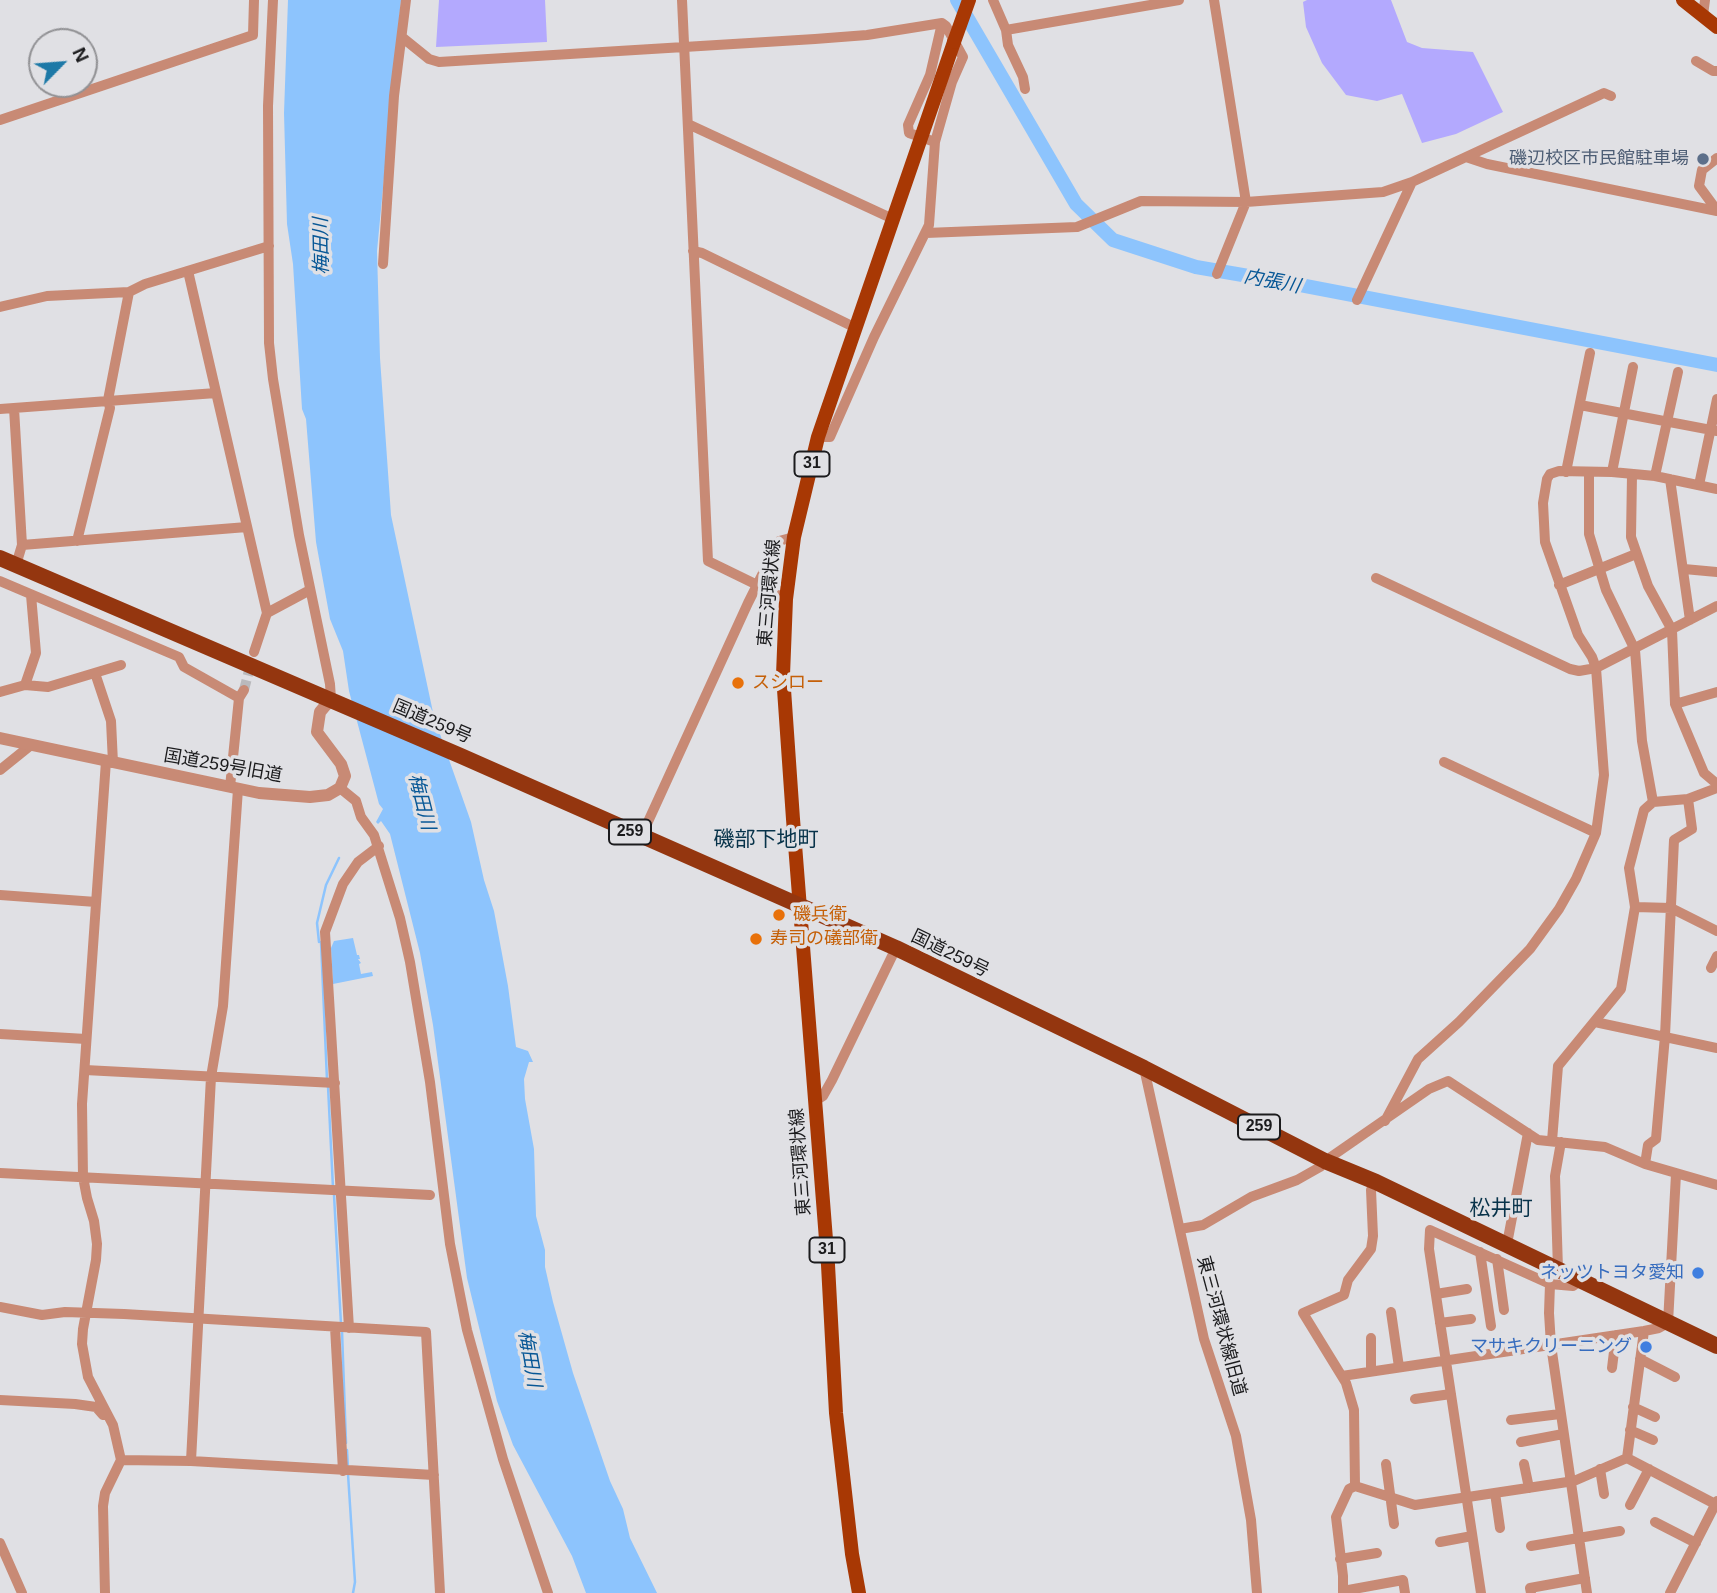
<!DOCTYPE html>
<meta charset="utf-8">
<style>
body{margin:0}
#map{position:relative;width:1717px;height:1593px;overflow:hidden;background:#e0e0e4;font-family:Helvetica,sans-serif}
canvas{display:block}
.north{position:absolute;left:28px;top:28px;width:70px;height:70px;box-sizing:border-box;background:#e0e0e4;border:2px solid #919194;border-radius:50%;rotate:65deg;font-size:19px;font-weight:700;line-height:28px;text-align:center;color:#1b1b1d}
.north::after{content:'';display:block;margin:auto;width:24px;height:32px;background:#1d79a7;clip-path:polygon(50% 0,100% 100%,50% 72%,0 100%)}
</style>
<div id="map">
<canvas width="1717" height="1593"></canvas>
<div class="north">N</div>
</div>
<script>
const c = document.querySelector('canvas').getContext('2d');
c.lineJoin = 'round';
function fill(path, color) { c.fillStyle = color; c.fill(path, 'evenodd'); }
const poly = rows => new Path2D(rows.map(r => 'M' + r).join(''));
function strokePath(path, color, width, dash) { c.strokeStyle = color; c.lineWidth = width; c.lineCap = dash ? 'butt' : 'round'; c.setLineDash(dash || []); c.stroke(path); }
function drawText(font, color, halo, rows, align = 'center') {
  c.font = font + ' Helvetica,"Noto Sans JP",sans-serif'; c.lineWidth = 7; c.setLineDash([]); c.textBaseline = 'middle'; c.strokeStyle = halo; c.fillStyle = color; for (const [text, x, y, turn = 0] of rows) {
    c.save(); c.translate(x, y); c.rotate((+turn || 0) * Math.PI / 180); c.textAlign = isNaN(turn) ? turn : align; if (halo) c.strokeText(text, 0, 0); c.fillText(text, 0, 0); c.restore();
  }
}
const green = poly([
 [439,0,545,0,547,42,436,47],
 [1307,0,1391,0,1407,42,1422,48,1473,52,1503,112,1456,134,1422,143,1402,94,1377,101,1346,95,1322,63,1306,27,1303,2]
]);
const water = poly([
 [288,0,401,0,377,251,380,358,391,515,434,717,471,822,484,880,494,911,508,986,516,1047,528,1051,533,1062,529,1062,524,1079,525,1099,534,1149,536,1216,545,1250,545,1267,553,1302,573,1373,610,1481,623,1509,630,1538,657,1593,586,1593,572,1556,513,1445,497,1401,467,1278,433,1025,420,953,390,834,381,821,378,824,376,822,383,809,379,804,349,691,343,651,330,619,316,542,306,419,302,409,293,264,287,224,284,113],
 [353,938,357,955,359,955,360,959,358,959,361,963,359,964,361,974,372,972,373,976,333,984,331,948,334,941]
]);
const stream = poly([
 [319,942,317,923,326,885,339,858],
 [321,942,327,1080],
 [328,1086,333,1188],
 [334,1195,341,1324],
 [342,1331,346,1443],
 [347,1450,348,1468],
 [348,1474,355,1582,353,1593]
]);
const river = poly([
 [957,0,1076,204,1113,240,1196,267,1295,284,1717,365]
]);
const minorTunnel = poly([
 [244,690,251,663]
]);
const minor = poly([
 [273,0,268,106,269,343,273,379,299,535,330,684,331,699],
 [682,0,708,561,786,599],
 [993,0,1006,30,1008,45,1023,77,1025,89],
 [1214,0,1246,202,1217,274],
 [1703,15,1705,0],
 [1006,30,1179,0],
 [403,38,429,59,439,62,815,39,867,35,942,23,930,75,908,125,909,133,935,142,929,225,874,337,830,437,818,437],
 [1696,61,1713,71,1717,71],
 [0,120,253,35,254,0],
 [688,124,893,219],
 [935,142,952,82,963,57,946,26,942,23],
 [1466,157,1487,164,1717,211],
 [1716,209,1699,186,1702,170,1717,158],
 [926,233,1077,227,1141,201,1246,202,1383,192,1412,182,1604,93,1611,96],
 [693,251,702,253,856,328],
 [383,264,394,96,406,0],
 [188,271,267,613,254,652],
 [1357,300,1412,182],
 [0,307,47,296,129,292,145,284,269,246],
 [1580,405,1717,431],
 [14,408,22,545,16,565],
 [0,409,216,393],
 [1566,472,1590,353],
 [1589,472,1589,534,1606,590,1635,650,1642,741,1653,802],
 [1612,472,1633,367],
 [1632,475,1631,537,1648,586,1672,630,1675,704,1704,773,1717,784],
 [1655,476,1678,372],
 [1670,479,1690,620],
 [1699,485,1717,399],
 [77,541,110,408,108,400,129,292],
 [22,545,247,527],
 [1684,569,1717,572],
 [1376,578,1570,669,1579,671,1596,668,1717,606],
 [0,581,179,657,184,667,239,698],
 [1559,585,1636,554],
 [267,613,310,590],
 [95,673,111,721,113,763],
 [25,685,48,687,121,665],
 [0,692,25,685,36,653,31,595],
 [1675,704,1717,692],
 [1444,762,1596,833],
 [0,770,31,745],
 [230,787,239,698,244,690],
 [340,788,356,801,361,817,374,835,400,918,410,962,430,1082,450,1244,467,1330,503,1459,548,1593],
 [641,837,748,603,779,541,794,537],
 [0,895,96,902],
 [1635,907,1671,908,1717,931],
 [1711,968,1717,956],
 [1595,1022,1717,1048],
 [0,1034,86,1039],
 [1144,1068,1204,1339,1236,1436,1251,1520,1257,1593],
 [85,1070,335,1083],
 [815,1101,823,1096,832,1080,896,948],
 [1385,1121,1418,1059,1459,1022,1530,949,1559,909,1576,879,1596,833,1604,775,1596,668,1592,657,1578,635,1545,542,1543,503,1547,479,1550,474,1559,471,1612,472,1655,476,1717,489],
 [1552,1141,1558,1066,1621,989,1635,907,1629,868,1644,810,1653,802,1688,799,1717,788],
 [1645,1164,1648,1145,1656,1139,1665,1036,1674,840,1692,829,1688,799],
 [0,1173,430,1195],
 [1180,1229,1203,1225,1251,1197,1297,1180,1320,1167,1325,1161,1429,1089,1448,1081,1538,1140,1605,1147,1645,1164,1717,1185],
 [1507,1244,1528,1133],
 [1480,1252,1491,1326],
 [1497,1259,1504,1310],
 [1558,1269,1555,1176,1561,1142],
 [1581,1280,1573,1286,1550,1284,1549,1313,1551,1345,1587,1593],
 [1436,1294,1467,1289],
 [0,1307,42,1315,65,1312,124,1314,426,1332,440,1593],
 [1391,1312,1399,1367],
 [1440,1323,1471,1319],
 [335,1327,343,1471],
 [349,1328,325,932,343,884,358,862,379,846],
 [1371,1338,1371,1371],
 [1640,1359,1675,1377],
 [1612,1368,1616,1335],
 [1342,1376,1644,1331,1659,1328,1668,1323,1676,1174],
 [1415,1399,1451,1394],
 [0,1400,75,1404,96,1407,103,1415],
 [1633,1407,1655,1417],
 [1511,1420,1560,1414],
 [1630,1430,1653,1440],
 [1521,1442,1563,1434],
 [1627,1458,1644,1331],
 [121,1460,191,1461,434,1475],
 [191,1461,211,1077,223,1006,238,789],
 [1386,1464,1394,1524],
 [1524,1464,1529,1488],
 [1600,1469,1604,1494],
 [1355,1486,1415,1505,1574,1481,1627,1458,1717,1505],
 [1495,1493,1500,1528],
 [1630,1505,1649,1469],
 [1655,1522,1696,1543],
 [1440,1542,1472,1536],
 [0,1543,22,1593],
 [1531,1546,1620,1531],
 [1340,1559,1377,1553],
 [1343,1591,1403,1580,1405,1593],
 [105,1593,103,1506,105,1493,121,1460,113,1425,88,1377,82,1344,83,1329,96,1260,97,1244,94,1221,87,1198,83,1177,82,1104,106,761],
 [1343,1593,1343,1576,1336,1517,1349,1489,1355,1486,1354,1410,1346,1383,1303,1313,1344,1295,1348,1280,1371,1249,1373,1236,1371,1190,1376,1182],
 [1481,1593,1429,1249,1430,1230,1550,1284],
 [1531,1593,1530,1588,1585,1578],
 [1670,1593,1717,1501]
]);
const tertiary = poly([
 [0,738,259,793,310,797,328,795,340,788,345,776,341,764,317,732,320,712,331,699]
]);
const primary = poly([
 [1683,0,1717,27],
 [859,1593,852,1554,836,1413,828,1265,793,819,783,675,786,599,794,537,818,437,954,42]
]);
const trunk = poly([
 [0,558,461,756,896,948,1144,1068,1325,1161,1376,1182,1717,1346]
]);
const primaryBridge = poly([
 [954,42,969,0]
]);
const markers = [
 [1703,159,7,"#5c6f8a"],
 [738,683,7,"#e8710a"],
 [779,915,7,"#e8710a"],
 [756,939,7,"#e8710a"],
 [1698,1273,7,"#3f7fe0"],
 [1646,1347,7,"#3f7fe0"]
];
const shields = [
 [812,464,35],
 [630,832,42],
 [1259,1127,42],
 [827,1250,35]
];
const shieldNames = [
 ["31",812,464],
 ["259",630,832],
 ["259",1259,1127],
 ["31",827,1250]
];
const serviceNames = [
 ["磯辺校区市民館駐車場",1689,159]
];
const streetNames = [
 ["東三河環状線",770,593,-85],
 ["国道259号",432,722,23],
 ["国道259号旧道",223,766,10],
 ["国道259号",950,954,26],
 ["東三河環状線",801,1162,-94],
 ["東三河環状線旧道",1221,1326,75]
];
const foodNames = [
 ["スシロー",752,683],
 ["磯兵衛",793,915],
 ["寿司の礒部衛",770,939]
];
const shopNames = [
 ["ネッツトヨタ愛知",1684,1273],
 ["マサキクリーニング",1632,1347]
];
const waterNames = [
 ["梅田川",322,246,-91],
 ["内張川",1272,282,11],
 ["梅田川",421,802,76],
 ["梅田川",529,1359,80]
];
const quarterNames = [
 ["磯部下地町",766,840],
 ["松井町",1501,1209]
];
fill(green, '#b3a9fe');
fill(water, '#8dc4fd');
strokePath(stream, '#8dc4fd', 2.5);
strokePath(river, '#8dc4fd', 14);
strokePath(minorTunnel, '#b9b9bc', 10, [10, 5]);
strokePath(minor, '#c88a75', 10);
strokePath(tertiary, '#c88a75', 12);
strokePath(primary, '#a83804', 14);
strokePath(trunk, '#94360f', 16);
strokePath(primaryBridge, '#a83804', 14);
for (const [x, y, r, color] of markers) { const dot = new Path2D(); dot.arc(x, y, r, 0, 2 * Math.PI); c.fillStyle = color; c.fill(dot); strokePath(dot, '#e0e0e4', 2.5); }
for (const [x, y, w] of shields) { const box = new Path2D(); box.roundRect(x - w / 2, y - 12.5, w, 25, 5); c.fillStyle = '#e0e0e4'; c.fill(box); strokePath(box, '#1b1b1d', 2); }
drawText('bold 16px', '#1b1b1d', null, shieldNames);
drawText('18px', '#4e5e75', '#e0e0e4', serviceNames, 'right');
drawText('18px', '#1b1b1d', '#e0e0e4', streetNames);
drawText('18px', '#c56008', '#e0e0e4', foodNames, 'left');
drawText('18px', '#366cbe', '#e0e0e4', shopNames, 'right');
drawText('italic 19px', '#075796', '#e0e0e4', waterNames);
drawText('21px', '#08334a', '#e0e0e4', quarterNames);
</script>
